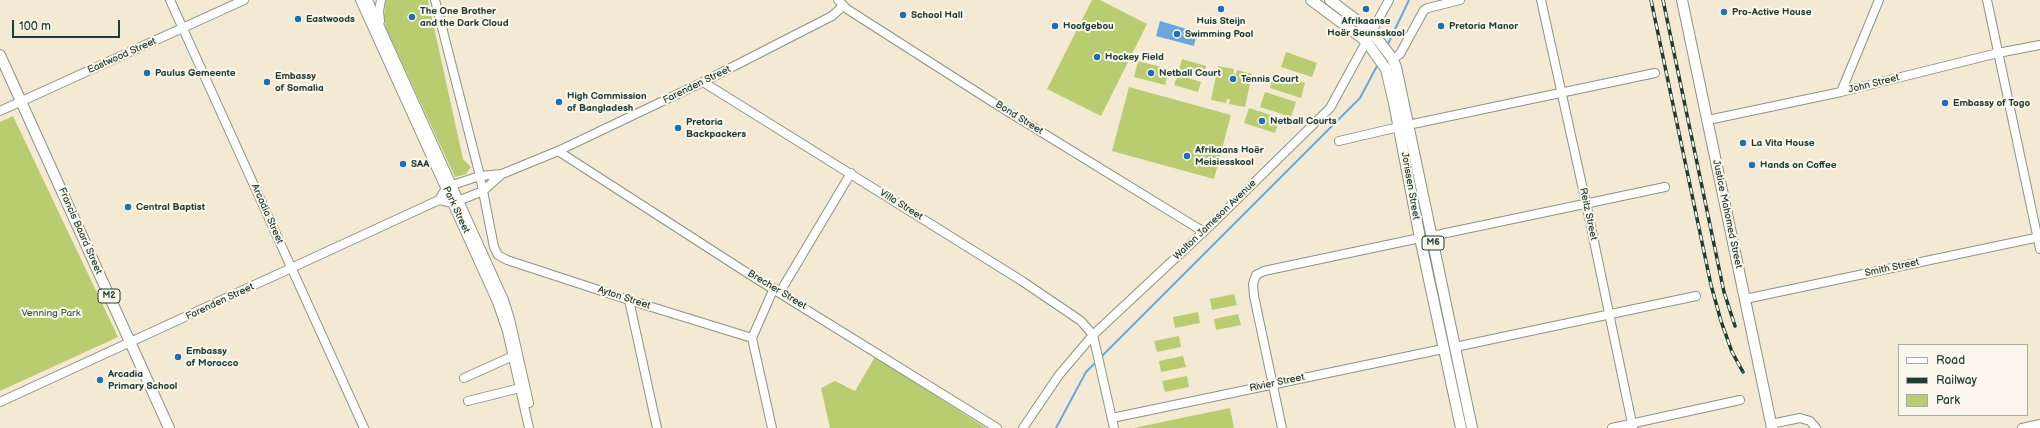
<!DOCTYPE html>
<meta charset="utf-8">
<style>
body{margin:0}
#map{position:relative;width:2040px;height:428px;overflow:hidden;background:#f4ead4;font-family:"Balsamiq Sans",sans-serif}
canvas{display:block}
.legend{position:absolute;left:1898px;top:344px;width:130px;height:72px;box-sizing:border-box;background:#fbf7ec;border:1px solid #a3ada2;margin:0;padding:5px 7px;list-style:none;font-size:12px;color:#1f3d34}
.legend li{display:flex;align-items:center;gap:8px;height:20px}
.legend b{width:20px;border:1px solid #a3ada2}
.scale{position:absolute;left:12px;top:20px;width:108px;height:18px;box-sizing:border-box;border:2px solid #1f3d34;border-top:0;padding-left:5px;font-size:12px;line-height:14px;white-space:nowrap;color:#1f3d34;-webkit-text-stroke:3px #fbf7ec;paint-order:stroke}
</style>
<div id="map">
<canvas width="2040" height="428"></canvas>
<ul class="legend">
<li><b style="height:5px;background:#fff"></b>Road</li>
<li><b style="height:5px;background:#1f3d34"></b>Railway</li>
<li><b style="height:11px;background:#b9cc6f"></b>Park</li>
</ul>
<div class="scale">100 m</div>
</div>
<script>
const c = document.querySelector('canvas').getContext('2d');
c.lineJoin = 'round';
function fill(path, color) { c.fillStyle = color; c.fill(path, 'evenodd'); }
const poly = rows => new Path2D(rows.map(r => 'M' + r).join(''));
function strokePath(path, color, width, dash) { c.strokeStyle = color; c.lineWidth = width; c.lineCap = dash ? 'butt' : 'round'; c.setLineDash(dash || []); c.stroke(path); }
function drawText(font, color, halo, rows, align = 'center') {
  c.font = font + ' "Balsamiq Sans",sans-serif'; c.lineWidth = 4; c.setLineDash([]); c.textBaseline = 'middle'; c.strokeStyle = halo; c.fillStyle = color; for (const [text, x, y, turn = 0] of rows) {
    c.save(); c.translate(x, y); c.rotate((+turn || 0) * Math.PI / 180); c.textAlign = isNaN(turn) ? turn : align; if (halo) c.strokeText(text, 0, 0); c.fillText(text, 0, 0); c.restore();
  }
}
const green = poly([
 [386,0,428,0,463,159,471,167,466,174,455,177,386,28,384,17],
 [1092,0,1100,0,1147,24,1101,116,1047,89],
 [1286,52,1317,63,1312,77,1281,67],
 [1182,59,1206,66,1203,77,1179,70],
 [1138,61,1169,69,1165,85,1134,77],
 [1218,66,1234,69,1233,73,1236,74,1237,70,1252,74,1245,107,1229,104,1230,99,1227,99,1226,103,1211,100],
 [1274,73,1305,83,1301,98,1270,88],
 [1178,75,1201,82,1198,92,1174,85],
 [1129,87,1231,115,1214,179,1112,151],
 [1265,92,1296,102,1291,117,1260,107],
 [1249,108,1280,118,1275,133,1244,123],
 [13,116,118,337,0,391,0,122],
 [1234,294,1237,305,1212,310,1210,299],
 [1198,312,1200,323,1175,328,1173,317],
 [1238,314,1241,325,1216,330,1214,319],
 [1179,336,1181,347,1157,352,1154,341],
 [1183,356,1186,367,1161,372,1159,361],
 [875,357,986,428,830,428,821,388,835,381,855,391],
 [1187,376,1189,387,1165,392,1162,381],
 [1230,408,1234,428,1134,428,1191,416]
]);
const water = poly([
 [1160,21,1197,32,1194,46,1156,36]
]);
const stream = poly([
 [1387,46,1409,0],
 [1100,358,1360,98,1378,64],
 [1056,428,1086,372,1096,362]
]);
const minor = poly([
 [170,0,364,428],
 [360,0,497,302,507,331,529,428],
 [368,0,504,300,510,319,529,403],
 [435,0,480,176,494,247,498,255,507,260,629,300,752,338],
 [838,0,847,9,994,103,1204,232],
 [1541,0,1586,203,1633,428],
 [1987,0,2040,249],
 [380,21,379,11,381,0],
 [1393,59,1400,54,1424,10,1428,8,1460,0],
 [703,82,1022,281,1081,321,1093,335,1114,428],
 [1841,92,1879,0],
 [0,111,244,0],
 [1708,120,1841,92,1998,53,2040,45],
 [1408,125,1655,73],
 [1339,141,1399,127],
 [558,151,752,276,997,428],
 [439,200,453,203,483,191,502,174,558,151,703,82,832,16,843,6],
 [1432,236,1665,187],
 [780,292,851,173],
 [1745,299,2040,237],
 [629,300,657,428],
 [1455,347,1696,296],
 [464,378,513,356],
 [468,401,520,388],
 [0,402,439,200,446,188,452,185,480,176,502,174],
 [1112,418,1443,349],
 [1771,424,1800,418,1810,421,1816,428],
 [772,428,752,338,774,288],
 [1023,428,1059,375,1093,335,1215,221,1330,108,1389,0],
 [1282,428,1254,296,1253,284,1256,275,1264,271,1420,238],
 [1612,428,1740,400],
 [2022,428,2040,424]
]);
const major = poly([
 [1311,0,1366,41,1386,69,1394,103,1420,238,1461,428],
 [1330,0,1372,32,1392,58,1396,67,1472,428],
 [1682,0,1772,428],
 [0,55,169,428]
]);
const rail = poly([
 [1651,0,1711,285,1721,321,1732,352,1743,372],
 [1663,0,1724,292,1735,326]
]);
const markers = [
 [1221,9,4,"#1f6fb2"],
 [1366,9,4,"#1f6fb2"],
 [1724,12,4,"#1f6fb2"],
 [903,15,4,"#1f6fb2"],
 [412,17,4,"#1f6fb2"],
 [298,19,4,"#1f6fb2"],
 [1055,26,4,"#1f6fb2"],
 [1441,26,4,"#1f6fb2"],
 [1177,34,4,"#1f6fb2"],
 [1097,57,4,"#1f6fb2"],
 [147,73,4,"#1f6fb2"],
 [1151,73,4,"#1f6fb2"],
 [1233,79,4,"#1f6fb2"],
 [267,82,4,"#1f6fb2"],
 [559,102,4,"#1f6fb2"],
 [1945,103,4,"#1f6fb2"],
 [1262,121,4,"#1f6fb2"],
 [678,128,4,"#1f6fb2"],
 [1743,143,4,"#1f6fb2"],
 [1187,156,4,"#1f6fb2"],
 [403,164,4,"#1f6fb2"],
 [1752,165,4,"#1f6fb2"],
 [128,207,4,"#1f6fb2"],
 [178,357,4,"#1f6fb2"],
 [100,380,4,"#1f6fb2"]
];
const shields = [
 [1433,243,22],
 [109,296,22]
];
const shieldNames = [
 ["M6",1433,243],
 ["M2",109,296]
];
const poiNames = [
 ["The One Brother",420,11],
 ["and the Dark Cloud",420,23],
 ["Pro-Active House",1732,12],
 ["School Hall",911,15],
 ["Eastwoods",306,19],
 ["Huis Steijn",1221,21,"center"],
 ["Afrikaanse",1366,21,"center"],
 ["Hoër Seunsskool",1366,33,"center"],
 ["Hoofgebou",1063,26],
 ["Pretoria Manor",1449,26],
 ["Swimming Pool",1185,34],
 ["Hockey Field",1105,57],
 ["Paulus Gemeente",155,73],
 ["Netball Court",1159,73],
 ["Embassy",275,76],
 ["of Somalia",275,88],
 ["Tennis Court",1241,79],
 ["High Commission",567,96],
 ["of Bangladesh",567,108],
 ["Embassy of Togo",1953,103],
 ["Netball Courts",1270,121],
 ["Pretoria",686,122],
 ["Backpackers",686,134],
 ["La Vita House",1751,143],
 ["Afrikaans Hoër",1195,150],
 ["Meisiesskool",1195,162],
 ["SAA",411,164],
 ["Hands on Coffee",1760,165],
 ["Central Baptist",136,207],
 ["Embassy",186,351],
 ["of Morocco",186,363],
 ["Arcadia",108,374],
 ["Primary School",108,386]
];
const streetNames = [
 ["Eastwood Street",122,56,-24],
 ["John Street",1874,84,-14],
 ["Farenden Street",697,85,-26],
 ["Bond Street",1019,118,32],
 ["Jorissen Street",1410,186,80],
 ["Villa Street",901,205,32],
 ["Park Street",456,210,65],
 ["Arcadia Street",267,214,66],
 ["Reitz Street",1588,214,78],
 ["Justice Mahomed Street",1727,214,78],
 ["Walton Jameson Avenue",1215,220,-44],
 ["Francis Baard Street",80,231,66],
 ["Smith Street",1892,268,-12],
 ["Brecher Street",777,290,31],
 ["Ayton Street",624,298,18],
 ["Farenden Street",220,302,-25],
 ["Rivier Street",1277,383,-12]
];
const parkNames = [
 ["Venning Park",51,313]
];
fill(green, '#b9cc6f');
fill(water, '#68a8dc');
strokePath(stream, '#68a8dc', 2);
strokePath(minor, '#8a9484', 10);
strokePath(major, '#8a9484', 12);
strokePath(minor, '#fff', 8);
strokePath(major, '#fff', 10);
strokePath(rail, '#1f3d34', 3.5);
strokePath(rail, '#fbf7ec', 2, [6]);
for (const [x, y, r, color] of markers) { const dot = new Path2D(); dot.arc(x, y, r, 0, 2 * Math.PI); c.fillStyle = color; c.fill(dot); strokePath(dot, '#fbf7ec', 1.5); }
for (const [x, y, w] of shields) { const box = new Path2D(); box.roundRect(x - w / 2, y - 7, w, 14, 3); c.fillStyle = '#fbf7ec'; c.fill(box); strokePath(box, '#1f3d34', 1); }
drawText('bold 9px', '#1f3d34', null, shieldNames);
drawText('bold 10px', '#1f3d34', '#fbf7ec', poiNames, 'left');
drawText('10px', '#1f3d34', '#fbf7ec', streetNames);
drawText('10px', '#3e5a40', '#fbf7ec', parkNames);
</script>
